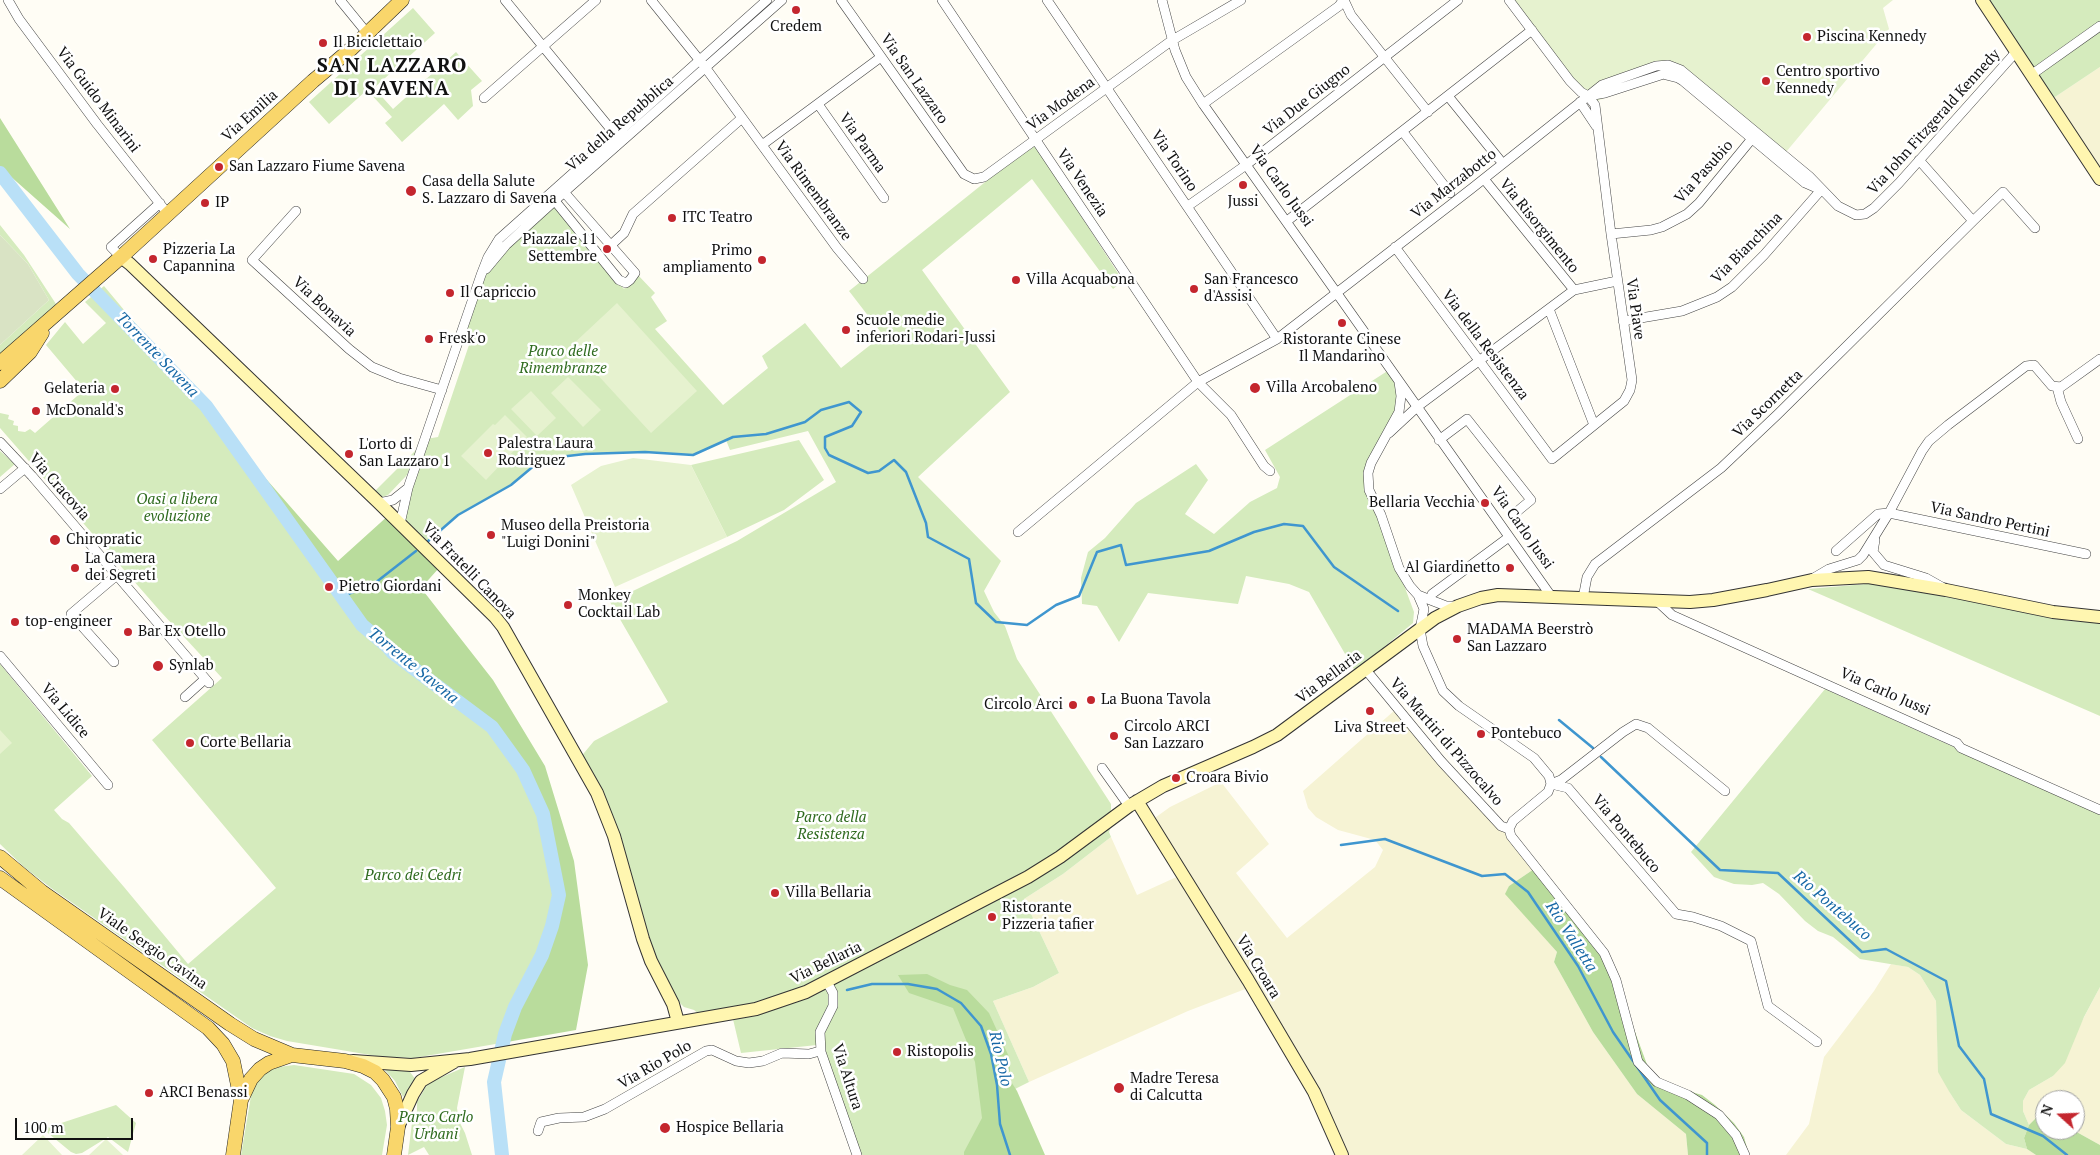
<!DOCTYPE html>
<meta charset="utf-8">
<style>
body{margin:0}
#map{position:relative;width:2100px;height:1155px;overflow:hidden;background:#fffdf5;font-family:"PT Serif",serif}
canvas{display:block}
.north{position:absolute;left:2035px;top:1090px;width:50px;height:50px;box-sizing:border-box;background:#fff;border:1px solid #a0a0a0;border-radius:50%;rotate:290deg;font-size:14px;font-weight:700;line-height:20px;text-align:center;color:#111}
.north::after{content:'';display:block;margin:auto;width:18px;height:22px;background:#c4262e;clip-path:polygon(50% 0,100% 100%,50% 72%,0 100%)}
.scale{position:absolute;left:15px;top:1118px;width:118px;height:22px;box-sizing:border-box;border:2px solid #111;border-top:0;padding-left:6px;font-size:15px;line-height:18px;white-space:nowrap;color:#111;-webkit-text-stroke:4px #fff;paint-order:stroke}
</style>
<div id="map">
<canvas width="2100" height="1155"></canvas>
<div class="north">N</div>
<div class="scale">100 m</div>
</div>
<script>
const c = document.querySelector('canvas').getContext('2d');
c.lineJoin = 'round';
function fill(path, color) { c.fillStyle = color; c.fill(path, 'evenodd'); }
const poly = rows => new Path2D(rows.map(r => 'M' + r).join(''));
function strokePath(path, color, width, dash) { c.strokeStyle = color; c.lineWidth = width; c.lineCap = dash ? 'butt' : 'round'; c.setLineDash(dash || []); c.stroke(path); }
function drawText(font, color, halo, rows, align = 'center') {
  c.font = font + ' "PT Serif",serif'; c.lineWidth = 5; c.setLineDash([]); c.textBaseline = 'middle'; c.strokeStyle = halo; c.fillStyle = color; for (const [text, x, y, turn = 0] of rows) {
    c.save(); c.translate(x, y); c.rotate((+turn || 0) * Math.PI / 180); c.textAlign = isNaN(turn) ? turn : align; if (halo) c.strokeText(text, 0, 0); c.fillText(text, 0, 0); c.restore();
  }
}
const farmland = poly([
 [2100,67,2100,168,2052,99],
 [1395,710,1537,867,1509,886,1506,894,1557,952,1554,962,1593,1032,1637,1094,1686,1134,1688,1155,1342,1155,1334,1137,1248,988,1188,1011,1029,1082,993,1001,1033,987,1059,973,1024,899,1063,874,1111,837,1137,895,1181,875,1152,820,1170,807,1221,782,1269,844,1236,873,1287,938,1375,867,1383,850,1375,840,1338,830,1316,817,1308,808,1303,791],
 [1891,964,1908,967,1920,975,1936,1001,1938,1057,1950,1093,1961,1110,2006,1144,2027,1149,2036,1155,1786,1155,1809,1124,1824,1057,1874,991],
 [2100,987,2100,1145,2073,1130,2075,1130,2075,1100,2045,1100,2045,1118,2037,1117,2029,1125,2023,1111,2023,1101,2029,1090,2053,1076]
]);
const green = poly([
 [1980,0,2100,0,2100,67,2052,99],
 [413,8,435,33,374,88,393,109,456,52,482,81,471,90,473,106,458,120,444,104,402,142,385,123,392,117,367,90,329,124,309,102],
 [1034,143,1123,281,1113,289,1032,179,922,270,1010,392,918,477,1001,561,984,591,994,612,1005,626,1017,659,1111,804,1111,827,1109,832,1111,837,1063,874,1024,899,1059,973,1033,987,993,1001,1029,1082,1013,1090,1028,1155,857,1155,817,1045,741,1053,732,1015,700,1015,694,1010,684,1007,679,1002,654,955,613,816,579,759,594,741,668,702,610,602,737,541,836,482,808,431,730,450,726,440,693,455,645,452,585,454,542,459,511,485,458,515,427,542,406,522,404,507,426,439,438,437,469,345,460,338,481,275,553,203,624,289,637,274,655,293,651,297,667,321,655,329,723,405,768,368,762,356,805,323,841,368,883,335,849,291],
 [0,225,24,255,56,304,0,354,0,345,49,300,28,264,0,235],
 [104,286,202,403,362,625,492,727,528,780,551,854,552,925,517,1007,507,1042,414,1058,382,1057,341,1050,287,1041,270,1036,252,1028,51,888,24,867,0,844,0,664,92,776,54,810,62,819,69,823,124,887,188,964,276,888,152,740,222,678,160,611,0,428,0,413,9,415,8,419,14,421,13,425,18,426,18,431,25,432,30,429,35,433,84,390,46,345,65,322,83,344,106,323,85,302],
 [1389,370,1400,392,1398,406,1375,447,1369,462,1365,480,1414,612,1413,623,1355,671,1309,592,1289,584,1246,576,1238,604,1148,593,1119,642,1097,606,1082,604,1081,578,1088,552,1105,538,1136,503,1196,464,1208,480,1185,514,1214,534,1250,502,1277,488,1280,477,1265,450],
 [799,440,824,480,784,510,727,537,691,465],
 [417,449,407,475,388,495,382,497,375,491],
 [0,451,15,464,0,477],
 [1878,583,2070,621,2100,622,2100,716,1808,589],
 [1825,689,2100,813,2100,987,2084,1017,2065,1063,2053,1076,2029,1090,2023,1101,2023,1111,2029,1125,2024,1138,2027,1149,2006,1144,1961,1110,1950,1093,1938,1072,1936,1001,1920,975,1908,967,1860,959,1833,937,1818,931,1805,921,1779,894,1763,883,1752,885,1734,884,1714,877,1691,852],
 [294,1065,354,1074,371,1085,381,1098,385,1111,387,1125,382,1155,241,1155,252,1090,258,1080,268,1071,279,1067],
 [465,1067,457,1108,459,1121,465,1133,472,1155,429,1155,424,1147,408,1155,412,1123,417,1114,417,1102,428,1083],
 [409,1068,410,1072,416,1080,403,1097,395,1081,384,1069],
 [116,1105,136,1123,128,1152,108,1137,82,1153,76,1154,71,1152,43,1129]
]);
const forest = poly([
 [0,118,70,229,0,167],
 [225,432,338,561,390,514,439,568,421,588,493,680,545,766,574,861,588,965,576,1030,507,1042,517,1007,552,925,551,854,543,814,523,770,492,727,430,681,362,625],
 [1537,867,1605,950,1649,1070,1657,1079,1671,1086,1702,1095,1715,1105,1734,1123,1744,1137,1749,1155,1688,1155,1686,1134,1637,1094,1593,1032,1554,962,1557,952,1505,894,1509,886],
 [927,974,950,985,967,990,989,1013,1010,1059,1010,1080,1017,1091,1045,1155,964,1155,964,1152,982,1118,975,1062,953,1008,909,993,898,975],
 [2037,1117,2045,1118,2045,1130,2073,1130,2100,1145,2100,1155,2036,1155,2027,1149,2024,1138,2029,1125]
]);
const cemetery = poly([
 [0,235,28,264,49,300,0,345]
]);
const pitch = poly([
 [1509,0,1893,0,1883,8,1889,29,1781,158,1676,75,1636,83,1598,101,1587,99],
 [617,303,697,391,651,433,571,346],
 [568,377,601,410,583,427,551,393],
 [531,391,556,418,537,436,511,409],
 [505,415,527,437,486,480,461,456,493,424,495,425],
 [633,458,691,465,727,537,615,587,571,485,601,466],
 [0,730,12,743,0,754],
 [43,1135,62,1155,22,1155],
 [106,1139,123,1155,89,1155]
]);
const stream = poly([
 [426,543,458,515,511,485,542,459,585,454,645,452,693,455,733,437,766,434,805,422,821,410,849,402,861,412,852,426,825,437,825,448,829,455,868,473,879,471,894,460,906,472,926,523,928,537,969,559,976,603,996,622,1027,625,1056,605,1079,596,1097,552,1121,545,1126,565,1209,551,1254,532,1284,524,1303,526,1334,567,1398,611],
 [341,597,375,583,416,551],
 [1559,720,1593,748],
 [1601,757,1720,870,1778,873,1862,952,1886,949,1946,981,1959,1046,1984,1079,1991,1114,2043,1136,2067,1155],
 [1341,845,1385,839,1482,876,1505,874,1528,892,1578,966,1613,1032,1660,1100,1707,1143,1707,1155],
 [847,990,872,984,908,984,937,989,961,1003,981,1026,991,1054,997,1085,1000,1124,1010,1155]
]);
const river = poly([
 [0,173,78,274,206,406,362,625,388,647,393,653,492,727,523,770,543,814,559,895,552,926,542,955,515,1007,505,1034,494,1082,502,1155]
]);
const street = poly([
 [8,0,19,19,97,124,168,214],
 [340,0,367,33],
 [505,0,618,138],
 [651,0,705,67,837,248,863,279],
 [841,0,964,174,974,179,984,177,1171,41,1241,0],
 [942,0,1198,382,1231,415,1264,466,1270,471],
 [1047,0,1277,339],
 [1162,0,1175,50,1186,77,1203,104,1551,596],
 [1344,0,1351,15,1428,112],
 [1509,0,1570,81,1581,92,1588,96,1605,93,1670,72,1681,70],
 [1666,75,1678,78,1683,81,1805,183,1821,190],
 [2031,75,2100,26],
 [1448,96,1499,159],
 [484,98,596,0],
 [1580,102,1596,126],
 [818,104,884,198],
 [1203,104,1339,6,1343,0],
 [1403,132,1450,193],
 [762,145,881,57],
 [1484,179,1574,290],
 [555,201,619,280,626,283,630,280,635,273,564,192],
 [1188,206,1246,165,1458,0],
 [296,211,252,260,349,349,372,367,399,378,442,390],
 [1287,221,1532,30],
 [1973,221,2003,192,2035,228],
 [1611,234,1651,230,1662,227,1687,214,1699,203,1755,135],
 [611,245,624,233,633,214,742,118],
 [1395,247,1552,459,1624,401,1630,390,1632,380,1611,234,1595,105,1588,96],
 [121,257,111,247,160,203],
 [486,269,506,245,561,195,782,0],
 [1549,309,1594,425],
 [1623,321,1682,311,1717,297,1732,287,1764,255,1821,190],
 [1399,382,1401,396,1399,412,1371,463,1368,473,1369,490,1381,515,1399,568,1410,586,1418,595,1428,599,1446,606,1457,606],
 [2057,387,2061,402,2078,439],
 [1389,433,1417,407,1574,290,1617,281],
 [1439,440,1467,419,1531,500,1514,514],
 [0,442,32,476,209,683],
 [0,489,25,468],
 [379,503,393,500,408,488],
 [400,524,408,488,481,275,488,257,499,239,767,0],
 [1018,532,1198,382,1277,339,1471,189,1602,85,1656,66,1668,65,1681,70,1809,176,1838,206,1856,215,1865,214,1874,208,1899,183,2016,52],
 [1875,540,1873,552,1884,565,1926,578,1942,587],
 [1836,551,1878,514,1889,513,2086,554],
 [1812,579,1829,569,1858,560,1863,555,1889,513,1922,451,1929,441,1948,425,2026,366,2034,365,2052,386,2061,387,2100,359],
 [1432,594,1509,537],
 [1418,595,1424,609,1420,629,1423,646,1443,691,1459,706,1534,758,1549,776,1551,784],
 [1583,598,1587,577,1595,564,1721,468,1778,414,1973,221,1919,160],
 [1658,602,1672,615,1957,743,1961,748,2100,810],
 [0,656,108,785],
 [114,662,71,614,117,575],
 [1366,670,1441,761,1501,826,1509,829],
 [185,697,205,679],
 [1102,768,1129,806],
 [1551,784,1568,788,1676,914,1693,917,1721,926,1751,941,1768,1006,1817,1042],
 [1725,791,1648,728,1636,724,1623,732,1561,780,1551,784,1548,792,1513,821,1509,829,1511,836,1604,953,1616,980,1638,1062,1657,1082,1688,1095,1719,1115,1736,1135,1745,1155],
 [827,982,833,993,833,1006,820,1032,821,1052,857,1155],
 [538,1131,541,1122,559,1118,584,1117,605,1109,706,1051,712,1050,736,1061,749,1063,763,1061,782,1053,809,1054,820,1051]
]);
const secondary = poly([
 [1982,0,2100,179],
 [121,257,130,264,379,503,495,617,503,627,597,793,614,836,643,939,651,961,673,1004,678,1022],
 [1137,801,1248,980,1314,1092,1342,1155],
 [353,1061,411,1065,470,1059,756,1009,806,992,1028,877,1060,857,1129,806,1163,786,1253,747,1277,735,1435,618,1458,606,1481,598,1498,595,1690,602,1713,600,1767,590,1812,580,1868,577,1946,590,2053,612,2100,617],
 [398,1127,413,1094,421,1081,454,1062]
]);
const primary = poly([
 [0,363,121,257,313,81,351,49,402,0],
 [0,381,30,352,42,333],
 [0,857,42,892,230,1024,254,1039,292,1055],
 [0,878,208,1028,223,1044,233,1061,241,1100],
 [233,1155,241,1100,251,1079,260,1069,269,1063,292,1055,345,1061,363,1066,375,1072,383,1080,394,1097,397,1109,398,1127,394,1155]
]);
const markers = [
 [796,10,5,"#c4262e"],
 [1807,37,5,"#c4262e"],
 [323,43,5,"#c4262e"],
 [1766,81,5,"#c4262e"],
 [219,167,5,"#c4262e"],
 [1243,185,5,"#c4262e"],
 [411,191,6,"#c4262e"],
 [205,203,5,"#c4262e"],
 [672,218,5,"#c4262e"],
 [607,249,5,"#c4262e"],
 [153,259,5,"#c4262e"],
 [762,260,5,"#c4262e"],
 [1016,280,5,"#c4262e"],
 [1194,289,5,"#c4262e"],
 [450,293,5,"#c4262e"],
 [1342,323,5,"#c4262e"],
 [846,330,5,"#c4262e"],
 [429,339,5,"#c4262e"],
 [1255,388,6,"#c4262e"],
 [115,389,5,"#c4262e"],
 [36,411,5,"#c4262e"],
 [488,453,5,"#c4262e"],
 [349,454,5,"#c4262e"],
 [1485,503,5,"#c4262e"],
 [491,535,5,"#c4262e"],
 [55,540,6,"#c4262e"],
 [75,568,5,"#c4262e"],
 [1510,568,5,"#c4262e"],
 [329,587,5,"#c4262e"],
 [568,605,5,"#c4262e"],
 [15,622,5,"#c4262e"],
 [128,632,5,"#c4262e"],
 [1457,639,5,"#c4262e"],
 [158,666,6,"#c4262e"],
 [1091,700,5,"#c4262e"],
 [1073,705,5,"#c4262e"],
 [1370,711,5,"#c4262e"],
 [1481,734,5,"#c4262e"],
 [1114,736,5,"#c4262e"],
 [190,743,5,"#c4262e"],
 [1176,778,5,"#c4262e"],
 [775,893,5,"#c4262e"],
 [992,917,5,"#c4262e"],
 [897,1052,5,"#c4262e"],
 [1119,1088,6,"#c4262e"],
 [149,1093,5,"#c4262e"],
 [665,1128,6,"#c4262e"]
];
const poiNames = [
 ["Credem",796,27,"center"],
 ["Piscina Kennedy",1817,37],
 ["Il Biciclettaio",333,43],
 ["Centro sportivo",1776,72],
 ["Kennedy",1776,89],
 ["San Lazzaro Fiume Savena",229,167],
 ["Casa della Salute",422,182],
 ["S. Lazzaro di Savena",422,199],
 ["Jussi",1243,202,"center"],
 ["IP",215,203],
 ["ITC Teatro",682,218],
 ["Piazzale 11",597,240,"right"],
 ["Settembre",597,257,"right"],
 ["Pizzeria La",163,250],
 ["Capannina",163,267],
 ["Primo",752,251,"right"],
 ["ampliamento",752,268,"right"],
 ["Villa Acquabona",1026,280],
 ["San Francesco",1204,280],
 ["d'Assisi",1204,297],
 ["Il Capriccio",460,293],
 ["Scuole medie",856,321],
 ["inferiori Rodari-Jussi",856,338],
 ["Fresk'o",439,339],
 ["Ristorante Cinese",1342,340,"center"],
 ["Il Mandarino",1342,357,"center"],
 ["Villa Arcobaleno",1266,388],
 ["Gelateria",105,389,"right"],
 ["McDonald's",46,411],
 ["Palestra Laura",498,444],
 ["Rodriguez",498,461],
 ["L'orto di",359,445],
 ["San Lazzaro 1",359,462],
 ["Bellaria Vecchia",1475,503,"right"],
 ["Museo della Preistoria",501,526],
 ["\"Luigi Donini\"",501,543],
 ["Chiropratic",66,540],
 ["La Camera",85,559],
 ["dei Segreti",85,576],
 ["Al Giardinetto",1500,568,"right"],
 ["Pietro Giordani",339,587],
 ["Monkey",578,596],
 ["Cocktail Lab",578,613],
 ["top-engineer",25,622],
 ["MADAMA Beerstrò",1467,630],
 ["San Lazzaro",1467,647],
 ["Bar Ex Otello",138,632],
 ["Synlab",169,666],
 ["La Buona Tavola",1101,700],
 ["Circolo Arci",1063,705,"right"],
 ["Circolo ARCI",1124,727],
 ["San Lazzaro",1124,744],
 ["Liva Street",1370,728,"center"],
 ["Pontebuco",1491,734],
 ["Corte Bellaria",200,743],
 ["Croara Bivio",1186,778],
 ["Villa Bellaria",785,893],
 ["Ristorante",1002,908],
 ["Pizzeria tafier",1002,925],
 ["Ristopolis",907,1052],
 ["Madre Teresa",1130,1079],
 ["di Calcutta",1130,1096],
 ["ARCI Benassi",159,1093],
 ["Hospice Bellaria",676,1128]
];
const streetNames = [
 ["Via San Lazzaro",914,79,55],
 ["Via Guido Minarini",98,100,53],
 ["Via Due Giugno",1307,100,-38],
 ["Via Modena",1061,104,-36],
 ["Via Emilia",250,116,-42],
 ["Via John Fitzgerald Kennedy",1934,122,-48],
 ["Via della Repubblica",620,124,-41],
 ["Via Parma",862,143,55],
 ["Via Torino",1174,161,56],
 ["Via Pasubio",1704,172,-48],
 ["Via Venezia",1082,183,56],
 ["Via Marzabotto",1454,184,-38],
 ["Via Carlo Jussi",1281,186,54],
 ["Via Rimembranze",813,191,54],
 ["Via Risorgimento",1539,226,51],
 ["Via Bianchina",1747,248,-45],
 ["Via Bonavia",324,307,43],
 ["Via Piave",1635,309,82],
 ["Via della Resistenza",1485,345,53],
 ["Via Scornetta",1768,404,-44],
 ["Via Cracovia",59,487,49],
 ["Via Sandro Pertini",1990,520,12],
 ["Via Carlo Jussi",1522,528,55],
 ["Via Fratelli Canova",469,571,46],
 ["Via Bellaria",1329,677,-37],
 ["Via Carlo Jussi",1885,692,24],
 ["Via Lidice",65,711,50],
 ["Via Martiri di Pizzocalvo",1446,742,49],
 ["Via Pontebuco",1626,834,50],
 ["Viale Sergio Cavina",152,949,35],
 ["Via Bellaria",826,963,-26],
 ["Via Croara",1258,967,59],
 ["Via Rio Polo",655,1065,-30],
 ["Via Altura",847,1077,72]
];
const parkNames = [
 ["Parco delle",563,352],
 ["Rimembranze",563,369],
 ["Oasi a libera",177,500],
 ["evoluzione",177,517],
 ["Parco della",831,818],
 ["Resistenza",831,835],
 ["Parco dei Cedri",413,876],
 ["Parco Carlo",436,1118],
 ["Urbani",436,1135]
];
const waterNames = [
 ["Torrente Savena",157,355,46],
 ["Torrente Savena",413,666,39],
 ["Rio Pontebuco",1832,906,41],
 ["Rio Valletta",1571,937,57],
 ["Rio Polo",1000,1059,77]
];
const districtNames = [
 ["SAN LAZZARO",392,66],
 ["DI SAVENA",392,89]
];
fill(farmland, '#f6f3d4');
fill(green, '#d5ebbd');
fill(forest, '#b9dc9c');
fill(cemetery, '#d9e3c4');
fill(pitch, '#e6f2cf');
strokePath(stream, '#3f96cf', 2.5);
strokePath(river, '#b9e0f7', 14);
strokePath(street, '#444', 10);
strokePath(secondary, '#333', 14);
strokePath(primary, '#222', 15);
strokePath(street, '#fff', 9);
strokePath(secondary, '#fff6b0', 12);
strokePath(primary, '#f9d66b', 14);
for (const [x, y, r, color] of markers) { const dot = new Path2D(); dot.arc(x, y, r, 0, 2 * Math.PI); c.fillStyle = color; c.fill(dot); strokePath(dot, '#fff', 2); }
drawText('15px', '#111', '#fff', poiNames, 'left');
drawText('15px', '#111', '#fff', streetNames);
drawText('italic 15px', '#2f6b1f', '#fff', parkNames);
drawText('italic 16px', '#1768a6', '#fff', waterNames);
c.letterSpacing = '1px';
drawText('bold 20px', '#111', '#fff', districtNames);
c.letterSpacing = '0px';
</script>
